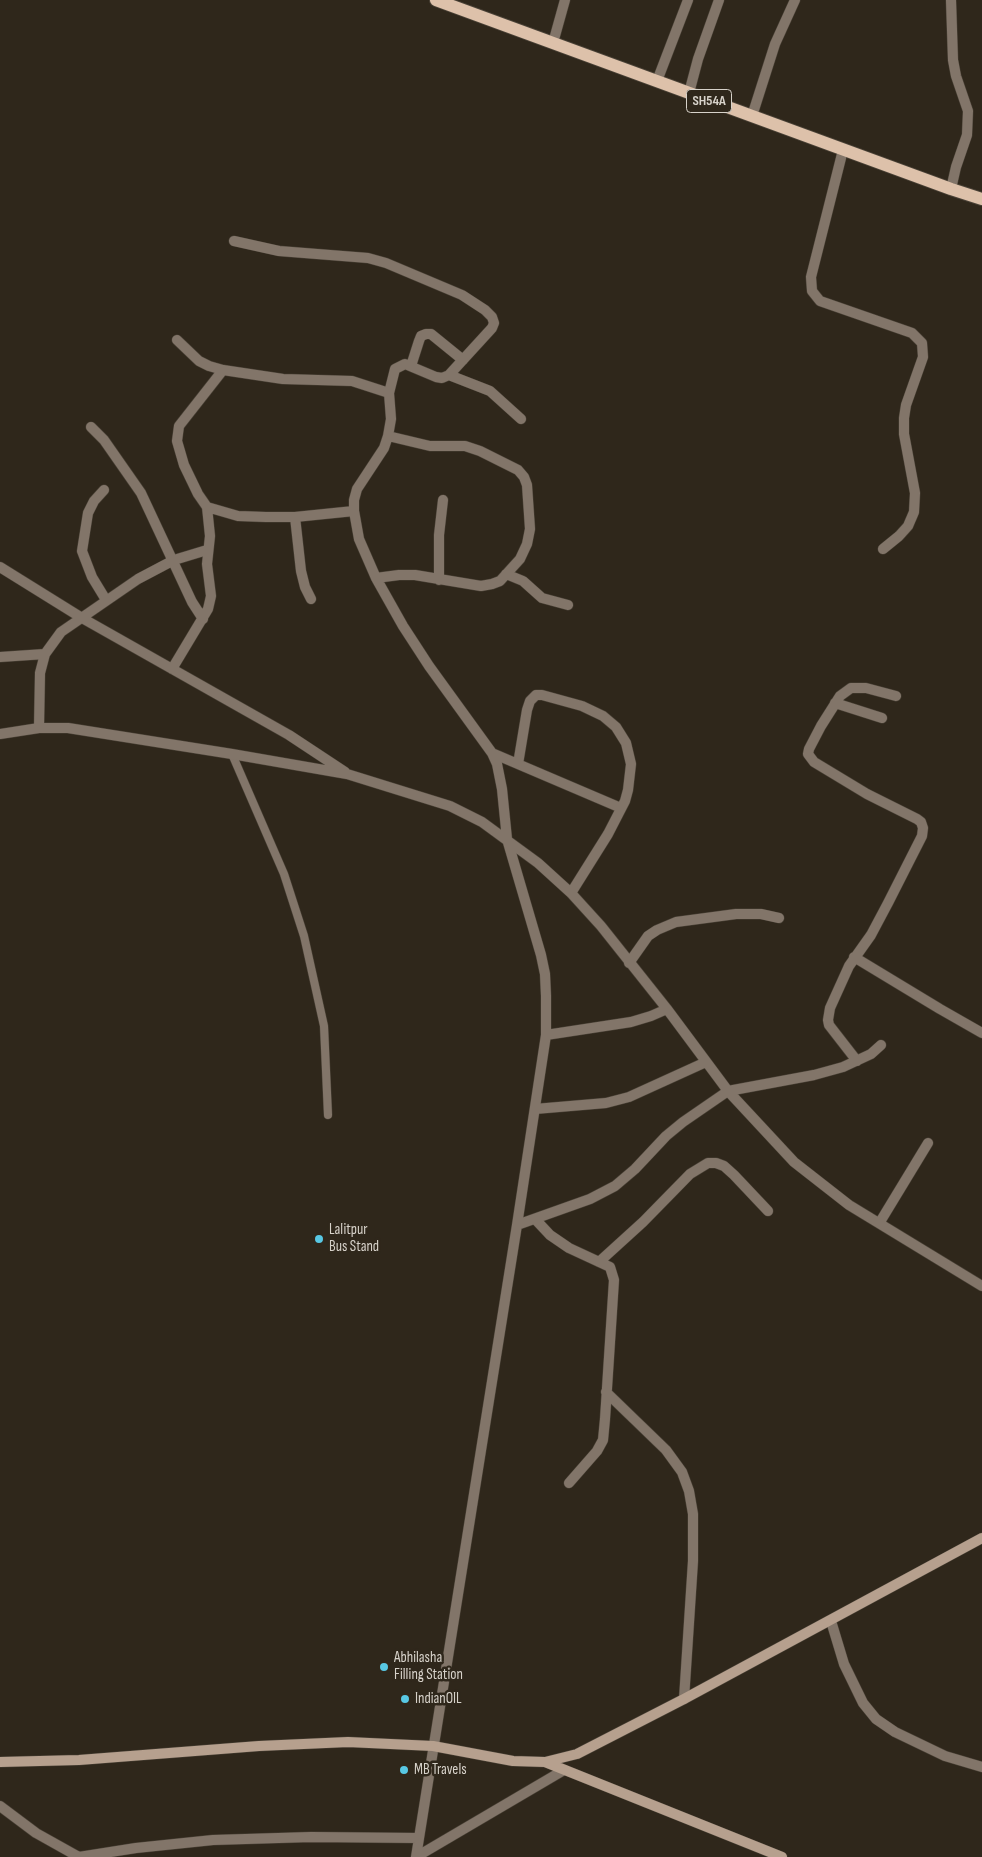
<!DOCTYPE html>
<style>
body{margin:0}
canvas{display:block;background:#2f271b}
</style>
<canvas width="982" height="1857"></canvas>
<script>
const c = document.querySelector('canvas').getContext('2d');
c.lineJoin = 'round';
const poly = rows => new Path2D(rows.map(r => 'M' + r).join(''));
function strokePath(path, color, width, dash) { c.strokeStyle = color; c.lineWidth = width; c.lineCap = dash ? 'butt' : 'round'; c.setLineDash(dash || []); c.stroke(path); }
function drawText(font, color, halo, rows, align = 'center') {
  c.font = font + ' "Sofia Sans Condensed",sans-serif'; c.lineWidth = 5; c.setLineDash([]); c.textBaseline = 'middle'; c.strokeStyle = halo; c.fillStyle = color; for (const [text, x, y, turn = 0] of rows) {
    c.save(); c.translate(x, y); c.rotate((+turn || 0) * Math.PI / 180); c.textAlign = isNaN(turn) ? turn : align; if (halo) c.strokeText(text, 0, 0); c.fillText(text, 0, 0); c.restore();
  }
}
const lane = poly([
 [232,754,284,874,304,936,324,1026,328,1115]
]);
const street = poly([
 [553,43,565,0],
 [657,81,688,0],
 [689,93,698,59,719,0],
 [752,116,775,44,795,0],
 [843,150,811,277,812,291,820,301,912,333,922,343,923,357,906,405,904,418,904,434,915,493,914,512,908,526,899,536,883,549],
 [951,189,956,167,967,135,968,111,956,76,953,60,951,0],
 [234,241,279,251,368,258,386,263,462,295,485,310,492,317,494,323,492,328,449,375,442,378,436,377,405,364,395,369,389,393,391,419,388,436,384,448,357,489,354,500,354,511,359,539,376,578,403,626,429,666,492,753,497,764,502,789,507,839,541,955,545,974,546,996,546,1035,517,1225,416,1857],
 [177,340,199,361,209,366,223,370,283,379,352,381,389,393],
 [411,366,419,341,421,336,426,334,431,334,463,360],
 [223,370,179,426,177,441,184,465,198,494,207,507,238,516,266,517,295,517,354,511],
 [449,375,490,391,521,419],
 [91,427,104,440,141,493,192,602,203,619],
 [104,490,94,501,88,513,82,551,92,577,106,600],
 [295,517,301,571,305,587,311,599],
 [0,567,82,618,289,735,345,772],
 [506,574,523,581,542,598,568,605],
 [376,578,399,575,415,575,481,586,492,584,500,581,520,559,527,544,530,529,527,485,524,477,518,470,480,451,465,446,430,446,388,436],
 [439,580,439,535,443,500],
 [0,657,45,654],
 [172,669,208,609,211,596,207,564,210,536,207,507],
 [835,703,882,718],
 [39,728,40,673,45,654,61,632,138,579,174,560,207,550],
 [0,734,39,728,68,728,232,754,347,774,450,806,482,822,538,863,571,893,601,926,667,1009,728,1091,794,1162,849,1205,982,1286],
 [492,753,621,808],
 [518,764,527,710,530,701,536,695,542,695,582,706,603,716,616,727,626,743,631,764,628,790,625,801,608,834,571,893],
 [854,957,940,1009,982,1033],
 [629,963,648,936,657,930,676,922,736,914,761,914,779,918],
 [546,1035,631,1022,651,1016,667,1009],
 [857,1061,829,1025,828,1020,830,1008,849,966,871,935,888,903,922,836,923,828,921,822,917,819,867,794,814,762,808,754,809,749,821,726,840,696,851,688,866,688,896,696],
 [535,1109,606,1103,629,1097,706,1062],
 [535,1219,550,1235,569,1248,610,1267,614,1280,605,1419,603,1440,597,1451,569,1483],
 [880,1222,928,1143],
 [517,1225,590,1199,615,1186,635,1169,666,1136,683,1122,728,1091,814,1075,843,1067,871,1054,881,1045],
 [599,1262,643,1222,690,1174,708,1163,716,1163,724,1166,734,1175,768,1211],
 [606,1392,666,1450,682,1472,689,1491,693,1514,693,1561,684,1699],
 [831,1621,844,1664,863,1703,876,1719,895,1732,945,1756,982,1767],
 [0,1806,36,1833,79,1857],
 [79,1857,136,1848,213,1840,311,1837,419,1838],
 [416,1857,564,1770]
]);
const secondary = poly([
 [0,1762,79,1760,259,1746,348,1742,433,1746,513,1761,545,1762,577,1754,684,1699,982,1538],
 [545,1762,782,1857]
]);
const primary = poly([
 [436,0,951,189,982,199]
]);
const markers = [
 [319,1239,5,"#58c8e4"],
 [384,1667,5,"#58c8e4"],
 [405,1699,5,"#58c8e4"],
 [404,1770,5,"#58c8e4"]
];
const shields = [
 [709,101,45]
];
const shieldNames = [
 ["SH54A",709,101]
];
const poiNames = [
 ["Lalitpur",329,1230],
 ["Bus Stand",329,1247],
 ["Abhilasha",394,1658],
 ["Filling Station",394,1675],
 ["IndianOIL",415,1699],
 ["MB Travels",414,1770]
];
strokePath(lane, '#4a4237', 9);
strokePath(street, '#4a4237', 11);
strokePath(secondary, '#4a4237', 11);
strokePath(primary, '#4a4237', 14);
strokePath(lane, '#827569', 8);
strokePath(street, '#827569', 10);
strokePath(secondary, '#b6a08e', 10);
strokePath(primary, '#ddc1aa', 12);
for (const [x, y, r, color] of markers) { const dot = new Path2D(); dot.arc(x, y, r, 0, 2 * Math.PI); c.fillStyle = color; c.fill(dot); strokePath(dot, '#2f271b', 2); }
for (const [x, y, w] of shields) { const box = new Path2D(); box.roundRect(x - w / 2, y - 11.5, w, 23, 4); c.fillStyle = '#2f271b'; c.fill(box); strokePath(box, '#d7d2ca', 1); }
drawText('bold 14px', '#d7d2ca', null, shieldNames);
drawText('15px', '#d7d2ca', '#2f271b', poiNames, 'left');
</script>
